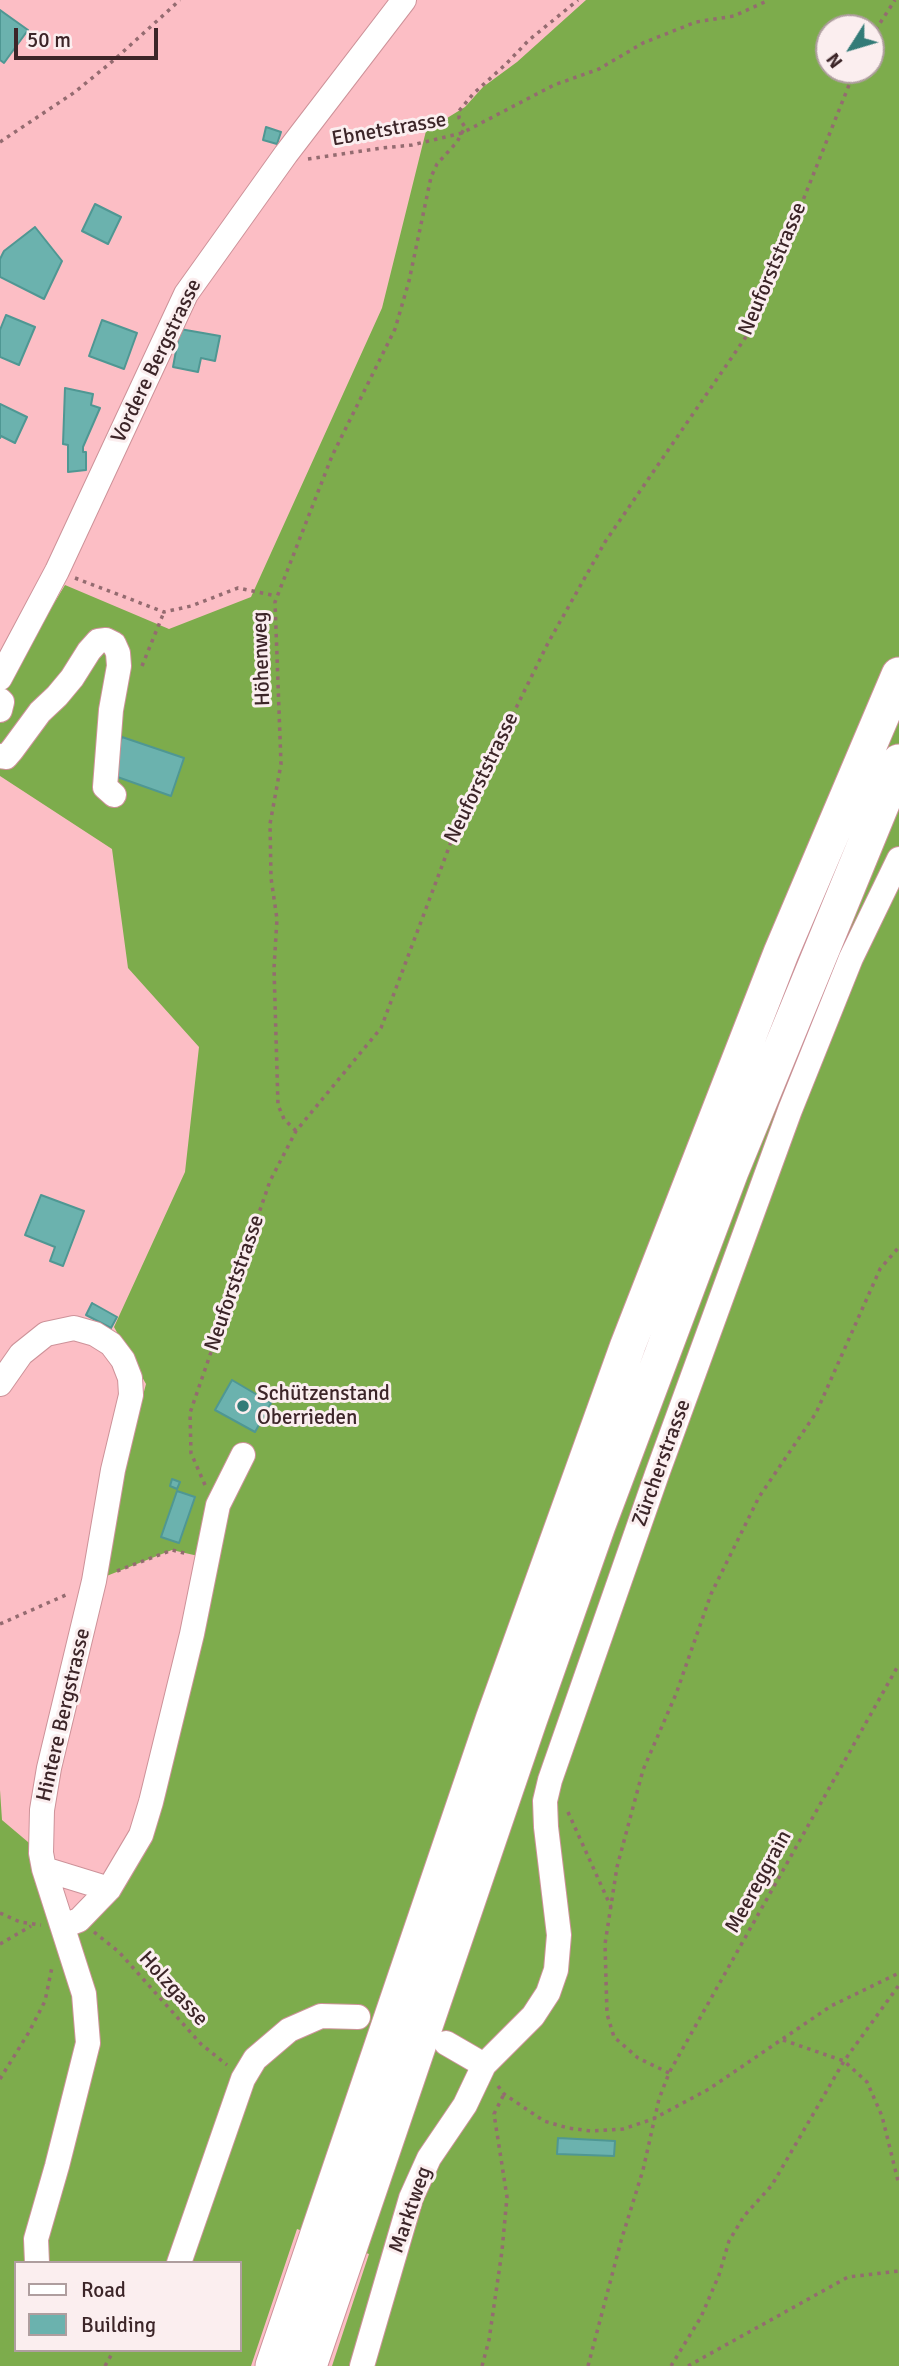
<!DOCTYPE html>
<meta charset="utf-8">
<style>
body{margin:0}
#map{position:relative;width:899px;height:2366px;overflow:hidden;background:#fcbec5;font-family:Signika,sans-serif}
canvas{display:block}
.legend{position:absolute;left:14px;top:2261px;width:228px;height:91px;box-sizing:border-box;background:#fbeeef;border:2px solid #af9e9f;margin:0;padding:9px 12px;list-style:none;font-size:21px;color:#3c2528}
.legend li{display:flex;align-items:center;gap:14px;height:35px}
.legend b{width:35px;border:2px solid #af9e9f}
.north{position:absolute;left:815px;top:14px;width:70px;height:70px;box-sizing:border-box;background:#fbeeef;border:2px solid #af9e9f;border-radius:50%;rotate:233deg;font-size:19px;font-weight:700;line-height:28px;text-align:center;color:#3c2528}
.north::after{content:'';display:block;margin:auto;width:24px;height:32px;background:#337b78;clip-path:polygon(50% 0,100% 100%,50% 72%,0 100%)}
.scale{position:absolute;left:14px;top:28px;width:144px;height:32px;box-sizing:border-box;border:4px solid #3c2528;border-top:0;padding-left:9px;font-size:21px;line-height:24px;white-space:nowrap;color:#3c2528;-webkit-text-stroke:5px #fbeeef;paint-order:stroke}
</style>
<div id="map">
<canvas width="899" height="2366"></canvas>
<ul class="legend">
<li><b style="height:9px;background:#fff"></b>Road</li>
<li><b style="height:19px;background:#6bb2ae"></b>Building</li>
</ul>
<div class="north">N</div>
<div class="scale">50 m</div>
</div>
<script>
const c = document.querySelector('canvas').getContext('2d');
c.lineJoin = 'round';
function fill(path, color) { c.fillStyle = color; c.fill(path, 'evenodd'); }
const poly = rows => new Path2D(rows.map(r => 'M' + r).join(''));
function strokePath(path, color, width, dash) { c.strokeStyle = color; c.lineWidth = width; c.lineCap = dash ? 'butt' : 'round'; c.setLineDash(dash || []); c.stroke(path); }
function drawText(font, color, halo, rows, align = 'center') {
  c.font = font + ' Signika,sans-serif'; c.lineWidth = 6; c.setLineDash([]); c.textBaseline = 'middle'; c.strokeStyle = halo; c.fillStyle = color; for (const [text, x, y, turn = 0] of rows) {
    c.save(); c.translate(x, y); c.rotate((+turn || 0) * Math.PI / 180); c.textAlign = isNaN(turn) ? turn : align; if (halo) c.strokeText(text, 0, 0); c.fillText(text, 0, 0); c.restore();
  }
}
const forest = poly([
 [586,0,899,0,899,2366,332,2366,369,2254,297,2229,251,2366,0,2366,0,1790,2,1820,41,1853,63,1926,124,1866,207,1558,172,1550,94,1581,146,1384,114,1327,185,1172,199,1047,128,968,112,849,0,776,0,694,65,585,169,629,251,597,382,308,426,131,465,107,483,87,517,62],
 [829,28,871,28,871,70,829,70],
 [16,2263,240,2263,240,2350,16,2350]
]);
const building = poly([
 [0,10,28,30,4,63,0,60,0,10],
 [266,127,281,132,277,144,263,140,266,127],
 [95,204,121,217,108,244,82,231,95,204],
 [35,227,62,261,44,299,0,277,0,259,4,251,35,227],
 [6,315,35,327,19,365,0,357,0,330,6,315],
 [102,320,137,333,124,369,89,356,102,320],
 [180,329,220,336,215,361,201,358,198,372,173,367,180,329],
 [65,388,93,394,91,405,100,408,83,447,83,452,86,452,86,470,68,472,68,445,63,444,65,388],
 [0,404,27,417,15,443,1,436,0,438,0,404],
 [122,737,184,758,171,796,109,774,122,737],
 [41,1195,84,1211,63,1266,50,1261,55,1247,25,1235,41,1195],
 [92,1303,117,1317,111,1328,86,1315,92,1303],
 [232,1380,271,1403,255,1432,215,1410,232,1380],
 [172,1479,180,1482,177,1489,170,1486,172,1479],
 [177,1491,195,1497,179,1543,161,1537,177,1491],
 [558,2138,615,2141,614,2156,557,2154,558,2138]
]);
const path = poly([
 [871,37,895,0],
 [0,142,75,92,114,60,180,0],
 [308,159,382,148,412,145,462,133,554,85,599,69,643,43,696,22,734,16,769,0],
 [75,578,164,612,191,606,238,588,276,596],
 [142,666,164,612],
 [296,1131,284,1119,278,1105,274,968,277,919,271,878,270,824,281,764,275,602,332,456,395,329,409,281,431,177,437,164,457,142,465,127,459,118,459,111,473,94,506,64,529,40,578,0],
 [205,1485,191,1453,190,1413,270,1181,296,1131,381,1028,454,834,548,643,605,542,752,328,855,70],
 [117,1571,172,1550,188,1554],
 [0,1624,68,1594],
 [568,1812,611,1907],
 [0,1913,20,1922,41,1925],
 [94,1932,119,1952,201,2044,227,2065],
 [0,1944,31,1926],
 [783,2040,844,2061,867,2082,882,2116,899,2185],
 [669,2073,638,2058,614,2037,607,2014,605,1944,617,1867,643,1770,676,1694,711,1594,759,1497,816,1413,880,1269,899,1247],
 [0,2079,29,2032,45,2001,52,1967],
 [498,2086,504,2094,544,2121,568,2128,591,2131,623,2129,653,2119,709,2089,831,2006,899,1973],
 [105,2366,114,2350],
 [482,2366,489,2340,502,2251,507,2197,494,2114,504,2094],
 [588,2366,621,2241,643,2170,659,2099,669,2073,899,1664],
 [671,2366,701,2317,719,2275,729,2241,744,2216,772,2185,844,2061,899,1985],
 [688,2366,848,2277,899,2271]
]);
const minor = poly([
 [0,678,57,571,186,294,286,154,404,0],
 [0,700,2,702,0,710],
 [0,756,6,757,12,750,40,712,57,696,72,678,89,651,98,641,106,640,114,644,118,653,119,666,111,710,105,787,114,795],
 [0,1384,21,1354,46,1334,74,1328,95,1334,111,1344,123,1360,130,1378,131,1395,113,1470,94,1581,49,1768,42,1810,41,1853,44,1869,84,1994,88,2043,57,2166,36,2239,37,2263],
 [44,1869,109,1889],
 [63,1926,79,1920,109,1889,141,1835,151,1802,192,1634,218,1505,243,1455],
 [446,2043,484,2065],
 [179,2263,243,2079,255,2059,289,2030,321,2016,358,2017],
 [362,2366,411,2198,429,2158,465,2105,484,2065,533,2016,548,1993,556,1970,559,1935,546,1827,545,1801,550,1780,657,1474,790,1110,851,958,899,859]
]);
const highway = poly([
 [273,2366,493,1720,628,1345,781,953,899,675],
 [309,2366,529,1721,598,1525,731,1171,899,762]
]);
const markers = [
 [243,1406,7,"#337b78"]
];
const streetNames = [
 ["Ebnetstrasse",389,130,-10],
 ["Neuforststrasse",773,269,-67],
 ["Vordere Bergstrasse",157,361,-64],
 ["Höhenweg",262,659,-92],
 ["Neuforststrasse",482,778,-64],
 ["Neuforststrasse",235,1283,-71],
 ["Zürcherstrasse",662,1463,-70],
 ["Hintere Bergstrasse",64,1715,-77],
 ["Meereggrain",759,1882,-61],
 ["Holzgasse",173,1989,48],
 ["Marktweg",411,2210,-71]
];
const poiNames = [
 ["Schützenstand",257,1394],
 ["Oberrieden",257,1418]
];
fill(forest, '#7dac4c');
fill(building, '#6bb2ae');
strokePath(building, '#4f9793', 2);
strokePath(minor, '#cd9299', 26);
strokePath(highway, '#cd9299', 37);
strokePath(path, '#946b70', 3.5, [3.5, 5]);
strokePath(minor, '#fff', 24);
strokePath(highway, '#fff', 35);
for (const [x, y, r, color] of markers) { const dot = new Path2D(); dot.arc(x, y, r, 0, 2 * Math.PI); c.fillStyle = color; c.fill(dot); strokePath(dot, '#fbeeef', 2.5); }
drawText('21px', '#3c2528', '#fbeeef', streetNames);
drawText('21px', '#3c2528', '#fbeeef', poiNames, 'left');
</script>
